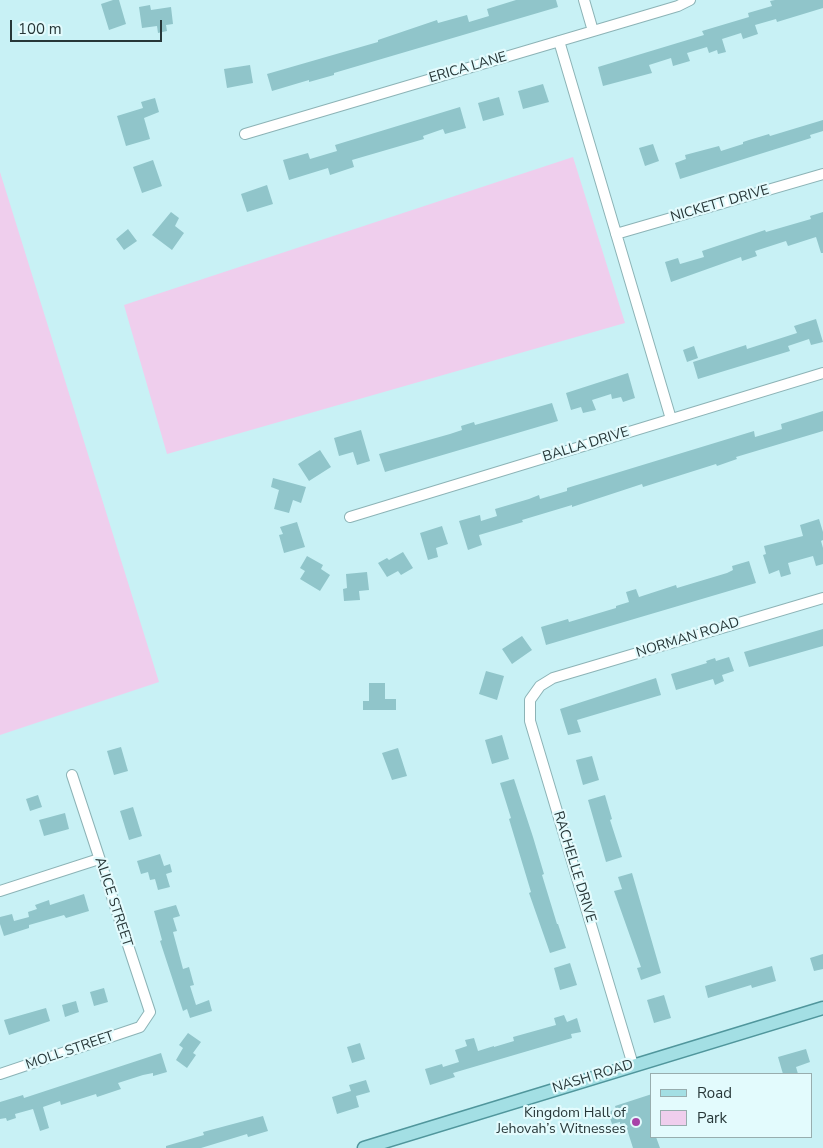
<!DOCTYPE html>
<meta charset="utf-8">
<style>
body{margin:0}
#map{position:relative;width:823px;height:1148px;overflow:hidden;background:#c8f1f5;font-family:"Nunito Sans",sans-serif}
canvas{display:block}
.legend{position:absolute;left:650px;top:1073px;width:162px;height:65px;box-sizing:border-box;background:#e3fbfd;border:1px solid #98adae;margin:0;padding:6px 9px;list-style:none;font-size:15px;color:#273738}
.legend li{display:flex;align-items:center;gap:10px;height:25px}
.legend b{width:25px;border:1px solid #98adae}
.scale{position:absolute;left:10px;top:20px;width:152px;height:22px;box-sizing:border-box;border:2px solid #273738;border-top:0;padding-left:6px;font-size:15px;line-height:18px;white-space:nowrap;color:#273738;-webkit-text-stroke:4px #e3fbfd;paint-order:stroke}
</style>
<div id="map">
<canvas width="823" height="1148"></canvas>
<ul class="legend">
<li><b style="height:6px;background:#a3dfe4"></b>Road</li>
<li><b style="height:14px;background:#efceed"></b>Park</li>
</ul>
<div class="scale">100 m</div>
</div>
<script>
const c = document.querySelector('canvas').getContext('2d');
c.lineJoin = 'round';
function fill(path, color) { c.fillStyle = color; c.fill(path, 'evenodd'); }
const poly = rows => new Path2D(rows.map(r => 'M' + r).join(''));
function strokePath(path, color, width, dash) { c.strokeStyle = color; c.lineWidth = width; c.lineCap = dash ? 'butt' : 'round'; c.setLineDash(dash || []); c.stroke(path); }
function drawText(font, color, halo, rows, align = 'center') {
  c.font = font + ' "Nunito Sans",sans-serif'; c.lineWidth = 4.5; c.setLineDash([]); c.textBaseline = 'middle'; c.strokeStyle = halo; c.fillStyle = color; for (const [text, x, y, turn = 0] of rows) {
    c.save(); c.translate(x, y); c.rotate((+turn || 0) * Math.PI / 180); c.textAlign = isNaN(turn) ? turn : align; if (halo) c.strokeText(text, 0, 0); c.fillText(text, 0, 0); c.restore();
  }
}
const green = poly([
 [573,157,625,323,167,454,124,305],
 [0,172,159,682,0,735]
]);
const building = poly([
 [113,0,119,0,126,24,109,30,101,4],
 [516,0,556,0,558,7,334,73,334,75,309,82,309,80,272,91,267,74,378,42,378,40,437,20,438,23,467,15,469,22,489,16,487,9],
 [775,0,823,0,823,8,777,22,776,19,755,25,758,34,743,39,741,33,722,39,726,52,718,54,717,50,709,53,707,47,687,53,690,61,673,66,671,58,649,65,652,73,603,86,598,67,704,35,702,31,749,17,748,13,772,6,770,1],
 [150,5,151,10,171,7,173,24,166,25,167,31,158,33,157,26,142,28,139,7],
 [250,65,253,83,227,88,224,69],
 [543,84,549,102,523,109,518,91],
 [499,97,504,115,483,121,478,103],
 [155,98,159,112,144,118,150,139,126,146,117,116,143,108,141,102],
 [460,107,466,128,445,134,443,129,423,136,424,139,352,160,354,167,330,175,328,168,289,180,283,160,308,153,310,159,337,151,335,145],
 [823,120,823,131,810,135,811,138,680,179,675,163,686,159,685,155,719,146,721,151,743,144,743,142,749,140,769,134,770,136],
 [653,144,659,161,645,166,639,148],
 [153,160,162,186,142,193,133,167],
 [267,185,273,204,247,212,241,194],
 [171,212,179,218,175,226,184,233,172,250,152,235],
 [823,212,823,253,821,253,816,237,788,246,786,241,755,251,757,256,742,261,741,257,671,282,665,262,678,258,680,264,704,257,702,251,765,230,766,232,811,219,810,216],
 [128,229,137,241,124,250,116,239],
 [816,319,823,342,811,345,809,339,788,346,790,351,698,379,693,362,746,345,747,349,797,333,794,326],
 [694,346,698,358,687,362,683,350],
 [628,373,635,398,623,402,621,397,612,399,611,394,592,400,596,410,583,413,581,407,571,410,566,393],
 [552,403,558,421,385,472,379,454,450,434,462,430,461,426,474,422,475,425],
 [823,411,823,431,736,457,737,459,717,466,716,464,643,487,642,484,572,507,572,505,522,520,523,522,479,535,482,545,468,550,459,521,480,515,481,521,497,516,495,509,529,499,539,495,540,499,567,491,567,488,754,431,755,437,782,429,781,424],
 [361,430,370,461,357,465,353,452,339,456,334,438],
 [320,450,331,467,309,481,298,464],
 [273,478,306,487,301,503,293,500,289,513,274,509,279,490,271,487],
 [819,519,823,532,823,540,821,541,823,548,823,564,816,566,813,556,788,563,791,574,781,577,779,570,769,574,763,555,766,554,764,546,803,536,800,525],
 [297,522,305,547,284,553,279,535,283,534,280,527],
 [442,526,448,544,436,548,438,557,428,560,420,533],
 [403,552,413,568,401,575,398,571,387,577,378,563,387,558,389,560],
 [307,556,323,565,321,569,330,575,320,591,300,579,305,571,300,568],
 [749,561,756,583,546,645,541,627,568,619,569,622,616,608,616,606,629,602,626,592,636,589,639,597,676,585,677,588,727,573,733,570,732,566],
 [367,572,369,590,359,591,360,600,344,601,343,589,347,588,346,574],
 [823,629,823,646,749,667,744,652],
 [522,636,532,650,512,664,502,649],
 [729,657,734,671,722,675,724,681,715,685,713,679,676,690,671,674,707,663,706,661,715,658,716,661],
 [486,671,504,676,497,700,479,694],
 [656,678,661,695,577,720,581,732,568,735,560,709],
 [369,683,385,683,385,699,396,699,396,710,363,710,363,701,369,701],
 [502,735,509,759,492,764,485,740],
 [121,747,128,771,114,775,107,751],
 [398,748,407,776,392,780,382,753],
 [592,756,599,780,583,785,576,760],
 [514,779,533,837,544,874,542,875,557,924,558,924,566,948,550,953,529,893,531,892,509,819,511,818,500,783],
 [38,795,42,807,30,811,26,799],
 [605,795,612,819,610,820,622,857,606,862,588,800],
 [133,807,142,836,129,840,120,811],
 [65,813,69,829,44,836,39,820],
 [160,854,164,866,170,864,172,872,166,874,170,887,158,890,155,879,150,880,148,872,141,874,137,861],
 [632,873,661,973,641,980,637,968,641,967,614,891,622,889,618,877],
 [84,894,89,911,66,918,64,915,29,925,29,928,4,936,0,924,0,917,12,914,14,921,29,917,28,912,37,909,35,905,49,900,50,905],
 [176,905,180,916,173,918,177,931,173,932,183,969,189,967,194,985,190,986,196,1005,209,1000,212,1011,190,1018,187,1009,183,1011,160,941,162,940,154,911],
 [823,954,823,969,814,971,810,958],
 [570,963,577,985,560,990,554,968],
 [772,966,776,981,752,988,751,985,708,998,705,986],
 [104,988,108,1002,94,1006,90,992],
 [664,995,671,1018,654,1023,647,1000],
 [76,1001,79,1012,65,1017,62,1005],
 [46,1008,50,1021,9,1035,4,1020],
 [564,1015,567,1022,577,1018,581,1032,571,1034,572,1038,453,1073,455,1077,430,1085,425,1069,442,1064,443,1067,459,1062,455,1050,467,1046,465,1040,474,1038,478,1051,494,1046,494,1047,514,1041,513,1037,556,1025,554,1018],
 [188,1033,201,1042,193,1053,196,1055,187,1068,176,1060,183,1048,179,1045],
 [360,1043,365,1059,352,1063,347,1047],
 [806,1049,810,1062,796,1067,798,1074,783,1074,778,1057],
 [161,1053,167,1072,153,1076,153,1073,143,1075,118,1083,121,1089,97,1097,96,1094,61,1105,60,1101,43,1107,49,1128,40,1131,33,1109,15,1114,16,1118,7,1121,6,1118,0,1119,0,1102,23,1095,24,1098],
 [366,1080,370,1092,356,1096,359,1107,337,1114,332,1097,351,1091,349,1085],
 [652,1094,652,1137,656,1137,660,1148,633,1148,625,1123,620,1124,620,1122,612,1124,608,1112,616,1109,615,1106],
 [263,1116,268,1131,248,1137,247,1134,201,1148,166,1148,166,1146,204,1135,203,1132]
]);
const minor = poly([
 [584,0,593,31],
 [559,41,671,419],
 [245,134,678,6,690,0],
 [616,234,823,174],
 [350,517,823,373],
 [0,891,99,859],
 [633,1065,530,721,530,700,540,686,553,678,823,598],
 [0,1074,140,1027,150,1012,72,775]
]);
const major = poly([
 [364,1148,823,1008]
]);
const markers = [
 [636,1122,5,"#a843a8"]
];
const streetNames = [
 ["ERICA LANE",468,68,-16],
 ["NICKETT DRIVE",720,204,-16],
 ["BALLA DRIVE",586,445,-17],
 ["NORMAN ROAD",688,638,-17],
 ["RACHELLE DRIVE",574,867,73],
 ["ALICE STREET",113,902,72],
 ["MOLL STREET",70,1051,-19],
 ["NASH ROAD",593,1077,-17]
];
const poiNames = [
 ["Kingdom Hall of",626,1114],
 ["Jehovah’s Witnesses",626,1130]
];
fill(green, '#efceed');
fill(building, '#90c5ca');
strokePath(minor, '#8cb3b6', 12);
strokePath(major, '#50969c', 15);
strokePath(minor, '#fff', 10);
strokePath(major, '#a3dfe4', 12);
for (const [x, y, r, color] of markers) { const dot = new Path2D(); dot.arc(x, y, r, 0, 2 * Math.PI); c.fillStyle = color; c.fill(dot); strokePath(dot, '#e3fbfd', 2); }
drawText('14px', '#273738', '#e3fbfd', streetNames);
drawText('14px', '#273738', '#e3fbfd', poiNames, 'right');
</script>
